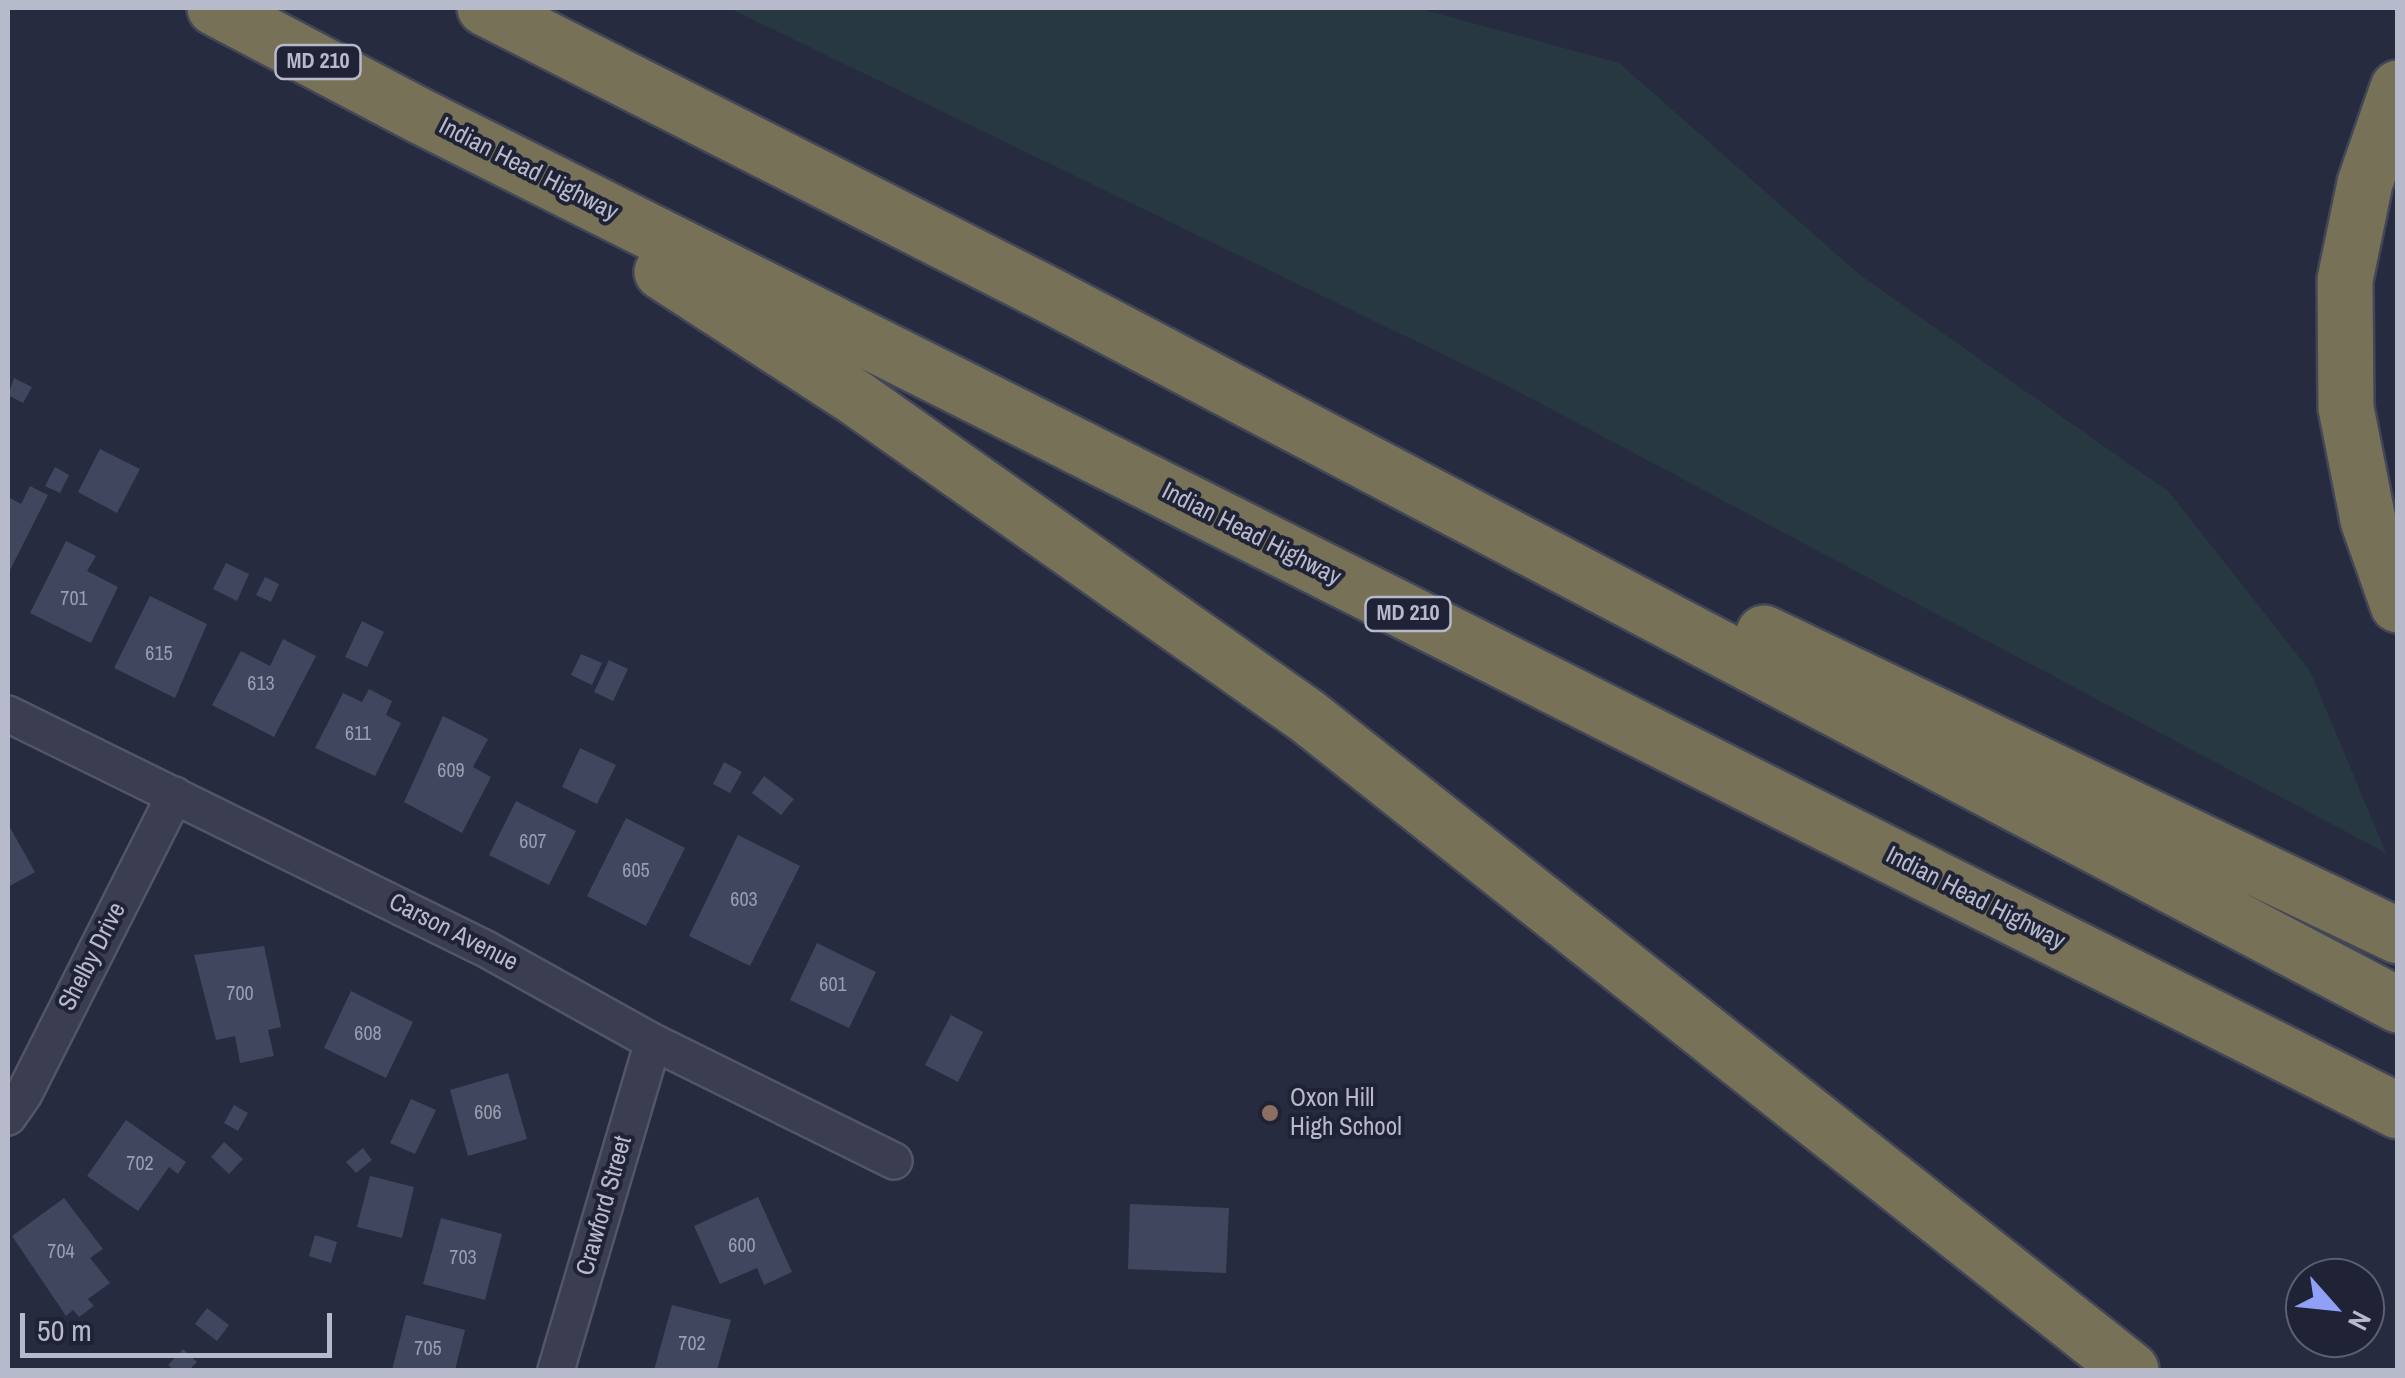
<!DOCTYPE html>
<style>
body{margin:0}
#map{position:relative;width:2405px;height:1378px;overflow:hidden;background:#262b40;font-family:"Archivo Narrow",sans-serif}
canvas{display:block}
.frame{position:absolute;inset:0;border:10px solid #b7baca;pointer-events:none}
.north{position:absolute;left:2285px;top:1258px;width:100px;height:100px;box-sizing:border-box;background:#1f2335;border:2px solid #5c5f71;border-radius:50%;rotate:117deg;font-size:28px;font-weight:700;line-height:40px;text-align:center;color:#b7baca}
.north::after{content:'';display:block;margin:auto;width:35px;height:45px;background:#90a0f6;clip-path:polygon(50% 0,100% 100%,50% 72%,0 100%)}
.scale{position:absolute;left:20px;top:1313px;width:312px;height:45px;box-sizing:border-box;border:5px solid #b7baca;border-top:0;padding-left:12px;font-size:30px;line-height:35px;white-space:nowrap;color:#b7baca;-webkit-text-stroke:8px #1f2335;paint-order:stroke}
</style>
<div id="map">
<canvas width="2405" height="1378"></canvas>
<div class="frame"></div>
<div class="north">N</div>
<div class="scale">50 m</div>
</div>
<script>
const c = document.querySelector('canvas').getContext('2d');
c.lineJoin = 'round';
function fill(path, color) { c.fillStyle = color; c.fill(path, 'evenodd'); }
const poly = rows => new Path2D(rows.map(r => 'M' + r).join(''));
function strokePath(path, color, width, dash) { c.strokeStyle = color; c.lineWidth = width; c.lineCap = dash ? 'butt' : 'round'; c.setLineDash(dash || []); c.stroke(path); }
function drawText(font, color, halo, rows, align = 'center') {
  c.font = font + ' "Archivo Narrow",sans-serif'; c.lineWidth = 8; c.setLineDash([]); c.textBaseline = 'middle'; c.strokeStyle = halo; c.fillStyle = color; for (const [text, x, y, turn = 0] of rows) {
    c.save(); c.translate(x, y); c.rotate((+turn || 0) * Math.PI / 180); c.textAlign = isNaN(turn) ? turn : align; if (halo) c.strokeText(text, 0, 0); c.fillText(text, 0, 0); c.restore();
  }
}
const green = poly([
 [729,8,1417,8,1619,63,1860,275,2169,492,2310,671,2386,853,1506,385]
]);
const building = poly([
 [14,378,32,387,23,403,8,395],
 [100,449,140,469,117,513,78,492],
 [55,467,69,475,60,493,45,486],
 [30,486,48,495,8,574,8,497,21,504],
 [66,541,96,556,87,571,118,587,91,643,30,613],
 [226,563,249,574,237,601,213,589],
 [265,577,279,584,271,602,256,595],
 [150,596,207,624,175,698,114,668],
 [362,621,384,632,367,667,345,657],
 [283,639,316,656,274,737,212,705,241,651,270,666],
 [581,654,602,663,592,685,571,675],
 [609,660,628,669,613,701,594,692],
 [369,689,392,701,386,715,401,723,375,776,315,748,343,693,362,702],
 [443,716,488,739,473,767,491,777,462,833,404,802],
 [580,748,616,765,597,804,562,787],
 [724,762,742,772,730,793,713,784],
 [764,776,794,799,781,815,752,793],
 [516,801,576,831,549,885,489,855],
 [626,818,685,848,646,926,587,896],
 [8,824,35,872,8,887],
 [738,835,800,866,750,966,689,936],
 [817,943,876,972,849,1028,790,1000],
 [264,946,281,1027,268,1030,274,1056,240,1063,235,1036,216,1040,194,955],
 [351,991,413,1022,386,1078,324,1048],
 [951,1015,983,1032,958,1082,925,1065],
 [508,1073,527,1139,468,1156,450,1090],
 [411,1099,436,1110,415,1154,390,1143],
 [234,1105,248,1113,238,1131,224,1123],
 [126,1120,186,1162,178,1174,169,1167,138,1211,87,1176],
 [224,1142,243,1159,229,1174,211,1157],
 [363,1148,372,1160,356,1173,346,1162],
 [370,1176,414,1187,402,1238,357,1227],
 [758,1197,792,1272,764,1285,757,1268,720,1284,694,1226],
 [64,1198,103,1249,90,1258,110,1283,88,1299,94,1306,79,1317,73,1310,66,1316,12,1236],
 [1130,1204,1229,1208,1226,1273,1128,1269],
 [441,1218,502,1234,485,1300,423,1284],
 [315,1235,337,1242,331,1263,309,1256],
 [672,1305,731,1320,717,1370,654,1370],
 [207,1308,229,1325,217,1341,195,1324],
 [406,1315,465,1330,455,1370,392,1370],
 [183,1349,197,1362,189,1370,174,1370,168,1365]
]);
const street = poly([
 [8,714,486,949,653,1042,894,1161],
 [8,1117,24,1094,175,795],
 [556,1370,653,1042]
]);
const highway = poly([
 [215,8,420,116,2398,1111],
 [485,8,1049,295,2398,1005],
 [2398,88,2365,183,2345,280,2346,408,2368,520,2398,605],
 [662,272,856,398,1307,716,2131,1370],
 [1764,633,2398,936]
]);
const markers = [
 [1270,1113,10,"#8d6e63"]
];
const numberNames = [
 ["701",74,600],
 ["615",159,655],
 ["613",261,685],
 ["611",358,735],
 ["609",451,772],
 ["607",533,843],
 ["605",636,872],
 ["603",744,901],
 ["601",833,986],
 ["700",240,995],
 ["608",368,1035],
 ["606",488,1114],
 ["702",140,1165],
 ["600",742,1247],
 ["704",61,1253],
 ["703",463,1259],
 ["702",692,1345],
 ["705",428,1350]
];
const shields = [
 [318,62,85],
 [1408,614,85]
];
const shieldNames = [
 ["MD 210",318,62],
 ["MD 210",1408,614]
];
const streetNames = [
 ["Indian Head Highway",528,170,27],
 ["Indian Head Highway",1251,535,27],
 ["Indian Head Highway",1975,899,27],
 ["Carson Avenue",453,933,27],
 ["Shelby Drive",93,957,-63],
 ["Crawford Street",605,1206,-74]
];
const poiNames = [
 ["Oxon Hill",1290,1099],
 ["High School",1290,1128]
];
fill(green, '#283841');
fill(building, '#40465e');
strokePath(street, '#525667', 40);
strokePath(highway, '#424657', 60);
strokePath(street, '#3a3e50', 35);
strokePath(highway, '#767157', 55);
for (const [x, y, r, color] of markers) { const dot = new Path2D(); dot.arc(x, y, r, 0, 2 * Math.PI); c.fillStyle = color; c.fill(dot); strokePath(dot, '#1f2335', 4); }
drawText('20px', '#999daf', null, numberNames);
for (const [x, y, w] of shields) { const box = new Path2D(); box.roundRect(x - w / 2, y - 17, w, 34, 8); c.fillStyle = '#1f2335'; c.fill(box); strokePath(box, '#b7baca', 2.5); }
drawText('bold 22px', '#b7baca', null, shieldNames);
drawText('25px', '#b7baca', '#1f2335', streetNames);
drawText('25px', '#b7baca', '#1f2335', poiNames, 'left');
</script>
